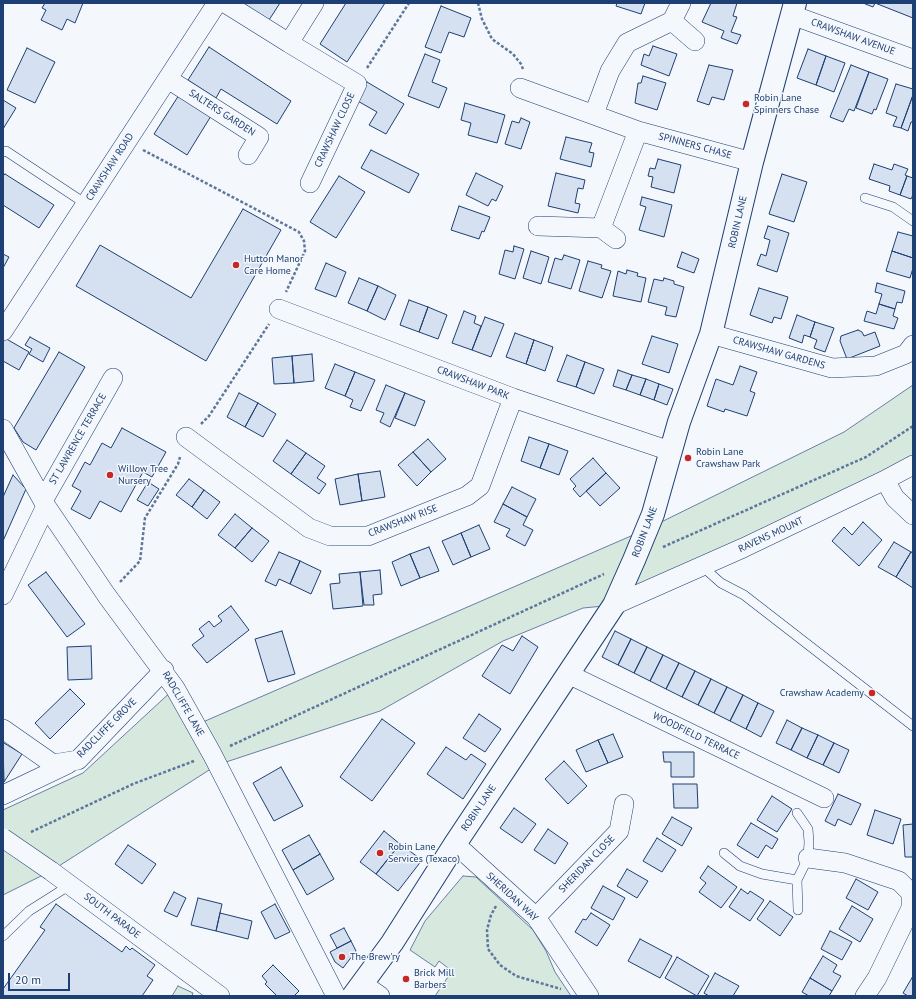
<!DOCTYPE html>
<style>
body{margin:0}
#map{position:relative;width:916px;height:999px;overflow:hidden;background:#f4f7fb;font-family:"PT Sans",sans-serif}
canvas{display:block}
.frame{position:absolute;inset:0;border:4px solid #1d3f73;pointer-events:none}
.scale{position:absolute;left:8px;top:973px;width:62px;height:18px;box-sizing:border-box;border:2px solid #1d3f73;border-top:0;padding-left:5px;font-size:12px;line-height:14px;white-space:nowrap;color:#1d3f73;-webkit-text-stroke:3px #f4f7fb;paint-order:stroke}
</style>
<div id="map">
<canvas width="916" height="999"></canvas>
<div class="frame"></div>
<div class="scale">20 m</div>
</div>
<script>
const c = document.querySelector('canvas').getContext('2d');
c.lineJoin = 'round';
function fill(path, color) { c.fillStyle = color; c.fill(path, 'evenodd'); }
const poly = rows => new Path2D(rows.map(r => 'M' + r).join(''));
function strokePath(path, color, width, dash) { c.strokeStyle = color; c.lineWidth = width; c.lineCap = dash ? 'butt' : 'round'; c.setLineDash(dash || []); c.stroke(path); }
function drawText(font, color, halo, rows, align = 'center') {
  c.font = font + ' "PT Sans",sans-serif'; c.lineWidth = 3; c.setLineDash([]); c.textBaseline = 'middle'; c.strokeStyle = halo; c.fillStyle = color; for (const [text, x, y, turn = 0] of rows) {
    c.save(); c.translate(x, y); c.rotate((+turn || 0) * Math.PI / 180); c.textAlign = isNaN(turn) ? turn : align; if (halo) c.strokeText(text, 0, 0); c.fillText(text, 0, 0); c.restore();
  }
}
const green = poly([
 [913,385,913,465,614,605,583,608,503,641,380,711,217,765,51,871,3,895,3,810,83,773,175,688,196,725,647,529,844,432,913,385],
 [463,876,476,877,533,930,546,951,555,972,571,996,435,996,452,971,439,961,435,967,410,950,425,921,463,876],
 [178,986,193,993,192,996,172,996,178,986]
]);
const building = poly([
 [45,3,83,3,75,23,67,19,62,30,41,20,46,10,42,8,45,3],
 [243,3,280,3,269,20,243,3],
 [346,3,385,3,347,62,320,44,346,3],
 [617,3,645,3,641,14,616,6,617,3],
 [711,3,737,3,733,16,737,17,731,32,741,35,737,44,721,38,724,31,702,22,711,3],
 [863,3,913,3,913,18,875,3,873,7,863,3],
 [441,6,471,18,464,37,449,32,441,53,425,47,441,6],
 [653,46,677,54,669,76,641,65,644,54,649,56,653,46],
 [209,47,291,101,277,124,221,89,216,98,188,80,209,47],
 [27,48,55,62,35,103,7,90,27,48],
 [808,49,826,56,816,85,797,78,808,49],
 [425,54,440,60,432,82,447,88,439,108,408,96,425,54],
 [826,56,845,63,834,92,816,85,826,56],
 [709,65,733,70,724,100,712,97,709,105,697,101,709,65],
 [851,65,869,72,854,111,849,109,843,122,830,117,851,65],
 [869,72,888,79,876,110,874,109,872,114,856,108,869,72],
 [643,76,666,83,657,110,635,103,638,83,641,83,643,76],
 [367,82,404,104,386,134,369,125,377,112,356,100,367,82],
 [896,84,913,89,913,95,901,128,893,126,897,117,886,113,896,84],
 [179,95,211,116,187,155,154,134,179,95],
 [913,95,913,122,911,122,908,131,901,128,913,95],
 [3,100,16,108,3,129,3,100],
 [465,103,505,115,497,143,468,135,471,123,461,120,465,103],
 [521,118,530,122,521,149,505,144,512,121,519,123,521,118],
 [566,137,592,143,589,152,594,153,591,167,560,159,566,137],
 [371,150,419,174,409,193,361,168,371,150],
 [658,159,681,165,674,193,651,187,653,177,648,176,650,168,655,169,658,159],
 [874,164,892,170,894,164,908,169,905,175,907,176,900,195,889,191,890,186,869,179,874,164],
 [476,173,503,186,496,201,492,199,488,206,466,195,476,173],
 [556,173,585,180,583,189,578,188,575,203,580,204,578,213,548,206,556,173],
 [5,174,54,205,39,228,3,205,3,176,5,174],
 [782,174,807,182,794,222,769,214,782,174],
 [339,176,365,192,336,238,310,222,339,176],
 [907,176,913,178,913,195,911,199,900,195,907,176],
 [642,197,672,205,664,237,639,230,646,207,640,205,642,197],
 [459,206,490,217,484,232,482,231,479,239,451,230,459,206],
 [243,209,281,230,206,361,76,286,100,245,191,298,243,209],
 [768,226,789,233,777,272,757,265,761,254,766,256,770,240,764,238,768,226],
 [898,232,913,236,913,258,892,251,898,232],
 [514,246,524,249,515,279,499,274,505,250,513,252,514,246],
 [531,251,549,257,541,284,523,278,531,251],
 [892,251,913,258,913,268,910,278,886,271,892,251],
 [682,252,699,259,694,273,677,267,682,252],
 [3,254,9,257,3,268,3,254],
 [564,255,580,260,571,289,548,282,555,258,562,260,564,255],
 [588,261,602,265,601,268,611,271,602,298,579,291,588,261],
 [326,263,346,272,336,297,315,289,326,263],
 [627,270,638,273,637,276,646,278,641,302,613,296,618,271,626,274,627,270],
 [359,278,378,286,367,311,348,303,359,278],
 [664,278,674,281,674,284,684,287,676,317,665,315,667,307,648,302,654,279,663,281,664,278],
 [877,283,905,291,902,303,897,302,895,309,879,304,882,294,875,292,877,283],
 [378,286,396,295,385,320,367,311,378,286],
 [759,288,788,297,781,319,774,317,772,323,750,315,759,288],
 [409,300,428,307,419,332,400,325,409,300],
 [879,304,895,309,893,316,898,318,894,329,864,321,867,311,876,314,879,304],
 [428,307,447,315,438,339,419,332,428,307],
 [464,311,476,316,474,323,481,326,472,350,452,343,464,311],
 [797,315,815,322,810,337,804,335,802,343,789,338,797,315],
 [485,317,504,324,491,357,472,350,485,317],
 [815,322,834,328,825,352,814,348,817,340,810,337,815,322],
 [858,330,862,332,864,336,875,332,880,346,847,359,840,341,841,336,858,330],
 [515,333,534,340,526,364,506,357,515,333],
 [652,336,678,344,669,373,642,364,652,336],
 [3,337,29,352,19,370,3,361,3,337],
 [30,337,50,348,43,362,29,354,32,349,25,345,30,337],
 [534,340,553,347,545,371,526,364,534,340],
 [59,352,85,367,36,450,23,442,14,428,59,352],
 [312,354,314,381,294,383,292,356,312,354],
 [567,355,585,362,576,387,557,381,567,355],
 [292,356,294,383,274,384,272,358,292,356],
 [585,362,604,369,594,394,576,387,585,362],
 [335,364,355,372,345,396,325,388,335,364],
 [740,366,757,372,750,391,755,393,747,416,725,409,724,412,707,406,716,379,733,385,740,366],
 [618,370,632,375,626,390,613,386,618,370],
 [355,372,375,380,361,411,350,407,353,400,345,396,355,372],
 [632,375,646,379,640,395,626,390,632,375],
 [646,379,659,384,654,400,640,395,646,379],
 [659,384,673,389,667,405,654,400,659,384],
 [386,385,405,393,390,427,380,422,384,413,376,410,386,385],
 [239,393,258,403,245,427,227,417,239,393],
 [405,393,425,401,415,426,395,418,405,393],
 [258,403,276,414,263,437,245,427,258,403],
 [122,428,166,452,152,477,143,472,121,512,100,501,90,519,71,509,81,491,72,486,85,462,90,465,102,443,111,448,122,428],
 [529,437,549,444,540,468,521,461,529,437],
 [428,439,446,459,431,472,413,452,428,439],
 [287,440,306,453,291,474,273,461,287,440],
 [549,444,568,451,559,475,540,468,549,444],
 [413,452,431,472,417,486,398,465,413,452],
 [306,453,325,466,317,478,326,484,319,494,291,474,306,453],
 [593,458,606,473,580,497,573,489,576,486,570,479,593,458],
 [380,471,385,497,362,501,358,474,380,471],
 [606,473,620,488,600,506,586,491,606,473],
 [358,474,362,501,340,505,335,479,358,474],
 [13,475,26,489,3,541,3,497,13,475],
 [189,479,204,490,192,507,176,495,189,479],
 [148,482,159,489,148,506,137,500,148,482],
 [512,487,536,499,527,517,503,504,512,487],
 [204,490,220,502,207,519,192,507,204,490],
 [503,504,527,517,523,525,533,530,525,546,506,536,510,529,494,522,503,504],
 [235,514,252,528,235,548,218,535,235,514],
 [863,522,882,540,859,566,832,541,844,527,852,535,863,522],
 [479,525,490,549,471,557,461,533,479,525],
 [252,528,269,541,252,562,235,548,252,528],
 [461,533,471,557,453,565,442,541,461,533],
 [894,542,911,552,896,577,878,567,894,542],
 [429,547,439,571,420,578,410,554,429,547],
 [279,552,300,561,290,584,279,579,276,586,265,581,279,552],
 [911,552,913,553,913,588,896,577,911,552],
 [410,554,420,578,401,586,392,562,410,554],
 [300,561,321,571,311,594,290,584,300,561],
 [380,570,382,594,373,595,374,605,364,605,360,572,380,570],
 [46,572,85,624,67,637,28,585,46,572],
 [360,572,363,606,333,609,330,584,340,583,339,574,360,572],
 [231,606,249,630,207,663,192,645,204,636,199,629,209,621,214,627,222,621,218,616,231,606],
 [282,631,295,674,268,682,255,639,282,631],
 [615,631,631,639,618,665,602,657,615,631],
 [522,636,538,647,510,694,482,676,502,645,513,651,522,636],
 [631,639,647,647,634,673,618,665,631,639],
 [91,646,92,679,68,680,67,647,91,646],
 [647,647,663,655,650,681,634,673,647,647],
 [663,655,679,663,666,689,650,681,663,655],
 [679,663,695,671,682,697,666,689,679,663],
 [695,671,711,679,698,705,682,697,695,671],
 [711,679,727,687,714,713,698,705,711,679],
 [727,687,743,695,730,721,714,713,727,687],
 [70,689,85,704,50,739,35,723,70,689],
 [743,695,758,703,746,729,730,721,743,695],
 [758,703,774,711,761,737,746,729,758,703],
 [479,714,501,729,485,752,463,738,479,714],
 [382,719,415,743,372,801,340,777,382,719],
 [787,720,802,728,791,750,776,743,787,720],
 [802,728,818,735,807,758,791,750,802,728],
 [613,734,623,757,608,763,598,740,613,734],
 [818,735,834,743,823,765,807,758,818,735],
 [598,740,608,763,586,772,576,750,598,740],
 [4,743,22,754,4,782,3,745,4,743],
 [834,743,849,750,839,773,823,765,834,743],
 [446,747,466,760,471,754,486,764,463,799,427,774,446,747],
 [663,752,694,752,694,777,671,777,671,762,664,762,663,752],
 [564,761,587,786,568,804,545,779,564,761],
 [281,767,303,806,274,821,253,783,281,767],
 [673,784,697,784,698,808,674,808,673,784],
 [838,794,861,804,851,825,838,819,835,826,825,821,838,794],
 [772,796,792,809,777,832,757,820,772,796],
 [514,808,536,824,522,843,500,828,514,808],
 [875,810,901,819,893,844,867,835,875,810],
 [672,817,692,828,682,846,662,834,672,817],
 [751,823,778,839,772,849,766,845,758,858,737,845,751,823],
 [913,824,913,857,905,857,903,825,913,824],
 [548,829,568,843,555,864,534,850,548,829],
 [384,831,400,844,376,874,360,862,384,831],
 [309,835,320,854,293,870,282,850,309,835],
 [657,838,676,850,662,872,643,861,657,838],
 [400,844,422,860,398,891,376,874,400,844],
 [128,845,156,864,142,884,115,864,128,845],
 [320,854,334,879,307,895,293,870,320,854],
 [708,866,737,887,721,908,699,892,706,883,700,878,708,866],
 [627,869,648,881,637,898,617,886,627,869],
 [856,879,878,892,868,910,846,898,856,879],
 [603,886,625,898,613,920,591,908,603,886],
 [741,889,748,894,750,891,764,900,750,921,729,907,741,889],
 [174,892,186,898,177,917,164,911,174,892],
 [198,898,222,904,216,931,191,925,198,898],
 [770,901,793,917,780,936,757,919,770,901],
 [56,904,122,952,126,946,130,950,132,948,155,965,147,976,153,980,142,996,3,996,3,989,45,930,40,927,56,904],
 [275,904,290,932,275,939,261,912,275,904],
 [852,906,873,919,860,942,839,929,852,906],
 [220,913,252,921,248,939,216,931,220,913],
 [591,913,610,925,597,946,575,932,583,919,586,920,591,913],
 [344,928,351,941,337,948,330,935,344,928],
 [830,931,852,942,842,960,821,949,830,931],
 [640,939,672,956,660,978,628,961,640,939],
 [351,941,356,951,343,968,335,962,330,952,351,941],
 [823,956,837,965,833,972,841,976,832,991,810,978,823,956],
 [677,957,709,976,697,996,665,978,677,957],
 [273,965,299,991,294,996,277,996,265,984,267,982,262,976,273,965],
 [715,973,739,986,733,996,709,996,704,993,715,973],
 [913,976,913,996,908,996,903,993,913,976],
 [810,978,832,991,829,996,809,996,802,992,810,978]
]);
const path = poly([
 [478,3,482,19,492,39,513,54,521,64,523,69],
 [367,68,409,3],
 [143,150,299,232,304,241,305,251,286,292],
 [201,424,209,416,269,324],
 [663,547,866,457,913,426],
 [120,582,140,561,145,518,178,464,180,457],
 [230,746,604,574],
 [31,832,133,784,194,761],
 [496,906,491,915,487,930,488,949,500,965,516,976,561,989]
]);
const service = poly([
 [3,152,6,151,86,204],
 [865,198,893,207,913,221],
 [703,567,721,583,744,595,913,726],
 [724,853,740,866,762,874,797,880,808,858,809,842,808,829,797,813],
 [797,880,798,910],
 [3,936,29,911,70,885]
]);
const minor = poly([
 [225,3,289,43,314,3],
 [792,15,913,59],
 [672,21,695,41],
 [289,43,357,84,310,183],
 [168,79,259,137,248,155],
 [520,88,638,131,752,162],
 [594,114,610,71,627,43,672,21,681,3],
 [538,226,601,228,638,131],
 [601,228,616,239],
 [279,309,513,398,670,451],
 [3,331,217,3],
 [711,334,832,368,876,366,906,354,913,345],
 [3,429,46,506,107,596,175,688,212,754,336,996],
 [186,437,309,528,330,536,368,536,467,496,480,486,513,398],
 [885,480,913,465],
 [44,499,113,378],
 [3,595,46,506],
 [614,605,743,548,885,480,895,498,913,515],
 [568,674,824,798],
 [3,729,53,764,78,760,164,670],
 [3,795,68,764],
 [455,844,536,917,589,996],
 [808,858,845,863,899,881,911,893,911,908,877,978,865,996],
 [51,871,220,996],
 [536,917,619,831,624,804],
 [363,984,380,996]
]);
const tertiary = poly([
 [353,996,392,943,455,844,614,605,634,560,653,514,679,422,711,334,752,162,795,3]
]);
const minorBridge = poly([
 [3,838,51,871]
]);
const markers = [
 [746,104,4,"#c62828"],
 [236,265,4,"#c62828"],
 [688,458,4,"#c62828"],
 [110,475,4,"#c62828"],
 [872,693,4,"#c62828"],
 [380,853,4,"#c62828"],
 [342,957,4,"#c62828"],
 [406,979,4,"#c62828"]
];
const streetNames = [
 ["CRAWSHAW AVENUE",853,37,20],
 ["SALTERS GARDEN",222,113,33],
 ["CRAWSHAW CLOSE",335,130,-65],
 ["SPINNERS CHASE",695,146,15],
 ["CRAWSHAW ROAD",110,167,-57],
 ["ROBIN LANE",738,222,-77],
 ["CRAWSHAW GARDENS",779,353,16],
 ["CRAWSHAW PARK",473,383,21],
 ["ST LAWRENCE TERRACE",78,439,-60],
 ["CRAWSHAW RISE",403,521,-21],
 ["ROBIN LANE",645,532,-69],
 ["RAVENS MOUNT",771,535,-25],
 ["RADCLIFFE LANE",183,704,60],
 ["RADCLIFFE GROVE",107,728,-45],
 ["WOODFIELD TERRACE",696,736,26],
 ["ROBIN LANE",479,808,-56],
 ["SHERIDAN CLOSE",587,864,-46],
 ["SHERIDAN WAY",512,897,43],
 ["SOUTH PARADE",112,916,37]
];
const poiNames = [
 ["Robin Lane",754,98],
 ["Spinners Chase",754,110],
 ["Hutton Manor",244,259],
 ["Care Home",244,271],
 ["Robin Lane",696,452],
 ["Crawshaw Park",696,464],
 ["Willow Tree",118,469],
 ["Nursery",118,481],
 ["Crawshaw Academy",864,693,"right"],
 ["Robin Lane",388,847],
 ["Services (Texaco)",388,859],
 ["The Brew'ry",350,957],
 ["Brick Mill",414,973],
 ["Barbers",414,985]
];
fill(green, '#d7e8df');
strokePath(green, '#687fa3', 1);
fill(building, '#d5e0f0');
strokePath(building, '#1d3f73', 1);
strokePath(service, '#1d3f73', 10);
strokePath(minor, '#1d3f73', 20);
strokePath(tertiary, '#1d3f73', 24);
strokePath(path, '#5e769c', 2.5, [3, 2]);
strokePath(service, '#f4f7fb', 9);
strokePath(minor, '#f4f7fb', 19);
strokePath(tertiary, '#f4f7fb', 22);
strokePath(minorBridge, '#1d3f73', 20, []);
strokePath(minorBridge, '#f4f7fb', 19);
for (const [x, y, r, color] of markers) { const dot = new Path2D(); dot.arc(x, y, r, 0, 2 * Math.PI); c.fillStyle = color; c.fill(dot); strokePath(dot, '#f4f7fb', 1.5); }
drawText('10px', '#1d3f73', '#f4f7fb', streetNames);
drawText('10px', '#1d3f73', '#f4f7fb', poiNames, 'left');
</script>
